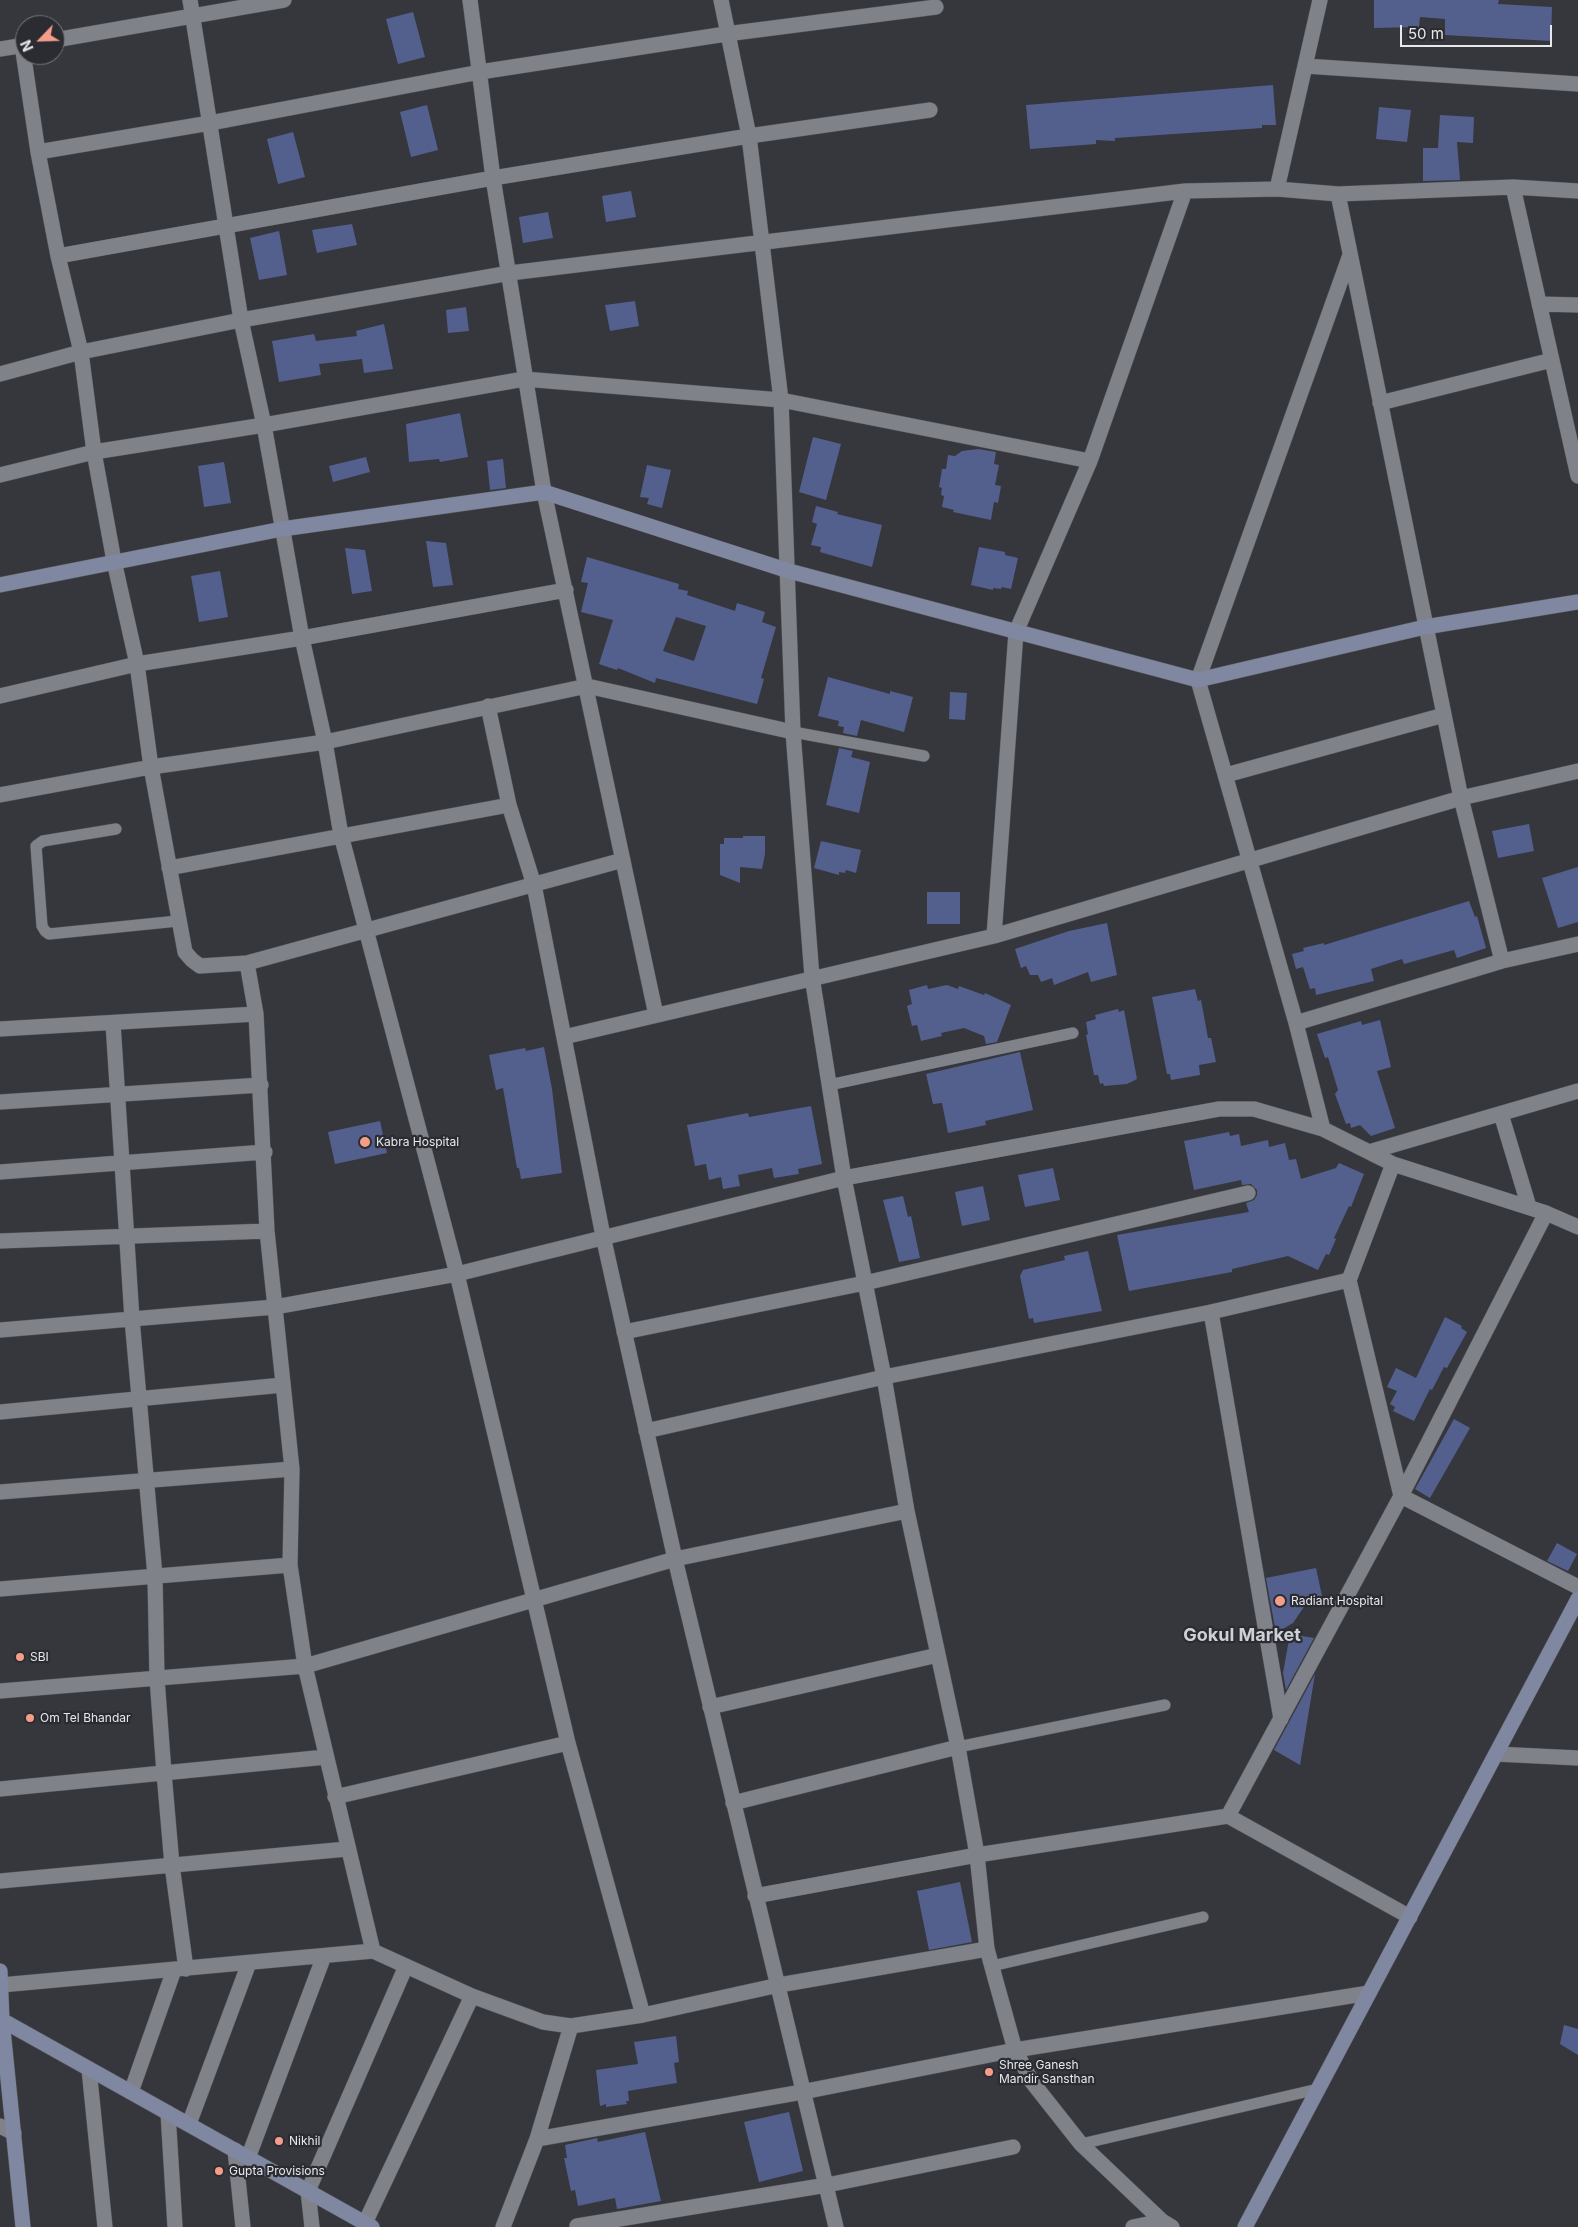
<!DOCTYPE html>
<style>
body{margin:0}
#map{position:relative;width:1578px;height:2227px;overflow:hidden;background:#35373c;font-family:Inter,sans-serif}
canvas{display:block}
.north{position:absolute;left:15px;top:15px;width:50px;height:50px;box-sizing:border-box;background:#2b2c32;border:1px solid #76777c;border-radius:50%;rotate:246deg;font-size:14px;font-weight:700;line-height:20px;text-align:center;color:#e7e8ec}
.north::after{content:'';display:block;margin:auto;width:18px;height:22px;background:#f49e8a;clip-path:polygon(50% 0,100% 100%,50% 72%,0 100%)}
.scale{position:absolute;left:1400px;top:25px;width:152px;height:22px;box-sizing:border-box;border:2px solid #e7e8ec;border-top:0;padding-left:6px;font-size:15px;line-height:18px;white-space:nowrap;color:#e7e8ec;-webkit-text-stroke:4px #2b2c32;paint-order:stroke}
</style>
<div id="map">
<canvas width="1578" height="2227"></canvas>
<div class="north">N</div>
<div class="scale">50 m</div>
</div>
<script>
const c = document.querySelector('canvas').getContext('2d');
c.lineJoin = 'round';
function fill(path, color) { c.fillStyle = color; c.fill(path, 'evenodd'); }
const poly = rows => new Path2D(rows.map(r => 'M' + r).join(''));
function strokePath(path, color, width, dash) { c.strokeStyle = color; c.lineWidth = width; c.lineCap = dash ? 'butt' : 'round'; c.setLineDash(dash || []); c.stroke(path); }
function drawText(font, color, halo, rows, align = 'center') {
  c.font = font + ' Inter,sans-serif'; c.lineWidth = 4.5; c.setLineDash([]); c.textBaseline = 'middle'; c.strokeStyle = halo; c.fillStyle = color; for (const [text, x, y, turn = 0] of rows) {
    c.save(); c.translate(x, y); c.rotate((+turn || 0) * Math.PI / 180); c.textAlign = isNaN(turn) ? turn : align; if (halo) c.strokeText(text, 0, 0); c.fillText(text, 0, 0); c.restore();
  }
}
const building = poly([
 [1374,0,1499,0,1498,4,1552,7,1551,41,1445,35,1445,19,1420,17,1419,27,1374,28],
 [413,12,425,57,398,64,386,19],
 [1273,85,1276,125,1262,125,1262,128,1115,138,1115,141,1096,140,1096,144,1030,149,1026,105],
 [427,105,438,150,411,157,400,112],
 [1379,107,1411,110,1407,142,1376,139],
 [1440,115,1474,117,1473,143,1457,142,1460,180,1423,181,1423,148,1438,148],
 [293,132,305,177,278,184,267,139],
 [631,191,636,217,606,222,602,196],
 [548,212,553,238,523,243,519,217],
 [352,224,357,245,317,253,312,230],
 [279,231,287,275,259,280,250,238],
 [635,301,639,326,610,331,605,305],
 [466,307,469,331,448,333,446,310],
 [384,324,393,369,364,373,362,359,319,364,321,375,279,382,272,341,314,334,316,341,357,336,356,331],
 [460,413,468,457,440,462,439,459,409,462,406,424],
 [813,437,841,444,826,500,799,492],
 [978,449,996,452,994,464,999,465,995,485,1001,486,998,503,994,502,991,520,953,512,954,510,942,507,944,496,941,495,942,488,939,487,942,469,946,469,948,455,955,456,962,451],
 [366,457,370,472,333,482,329,466],
 [503,459,506,488,490,490,487,461],
 [224,462,231,503,204,507,198,466],
 [647,465,671,470,662,508,647,504,649,498,640,497],
 [816,506,838,512,837,514,882,525,872,567,820,552,821,547,811,545,817,524,812,522],
 [426,541,446,543,453,585,433,587],
 [979,547,1005,552,1005,555,1018,558,1011,589,1002,587,1001,589,993,588,993,590,971,585],
 [345,548,365,550,372,591,352,594],
 [587,557,679,584,678,589,688,591,687,595,735,611,737,603,765,612,762,622,776,627,761,678,764,679,757,704,656,678,655,683,618,668,617,670,599,664,613,620,581,612,588,583,581,582],
 [676,617,706,626,694,661,663,651],
 [220,571,228,617,199,622,191,576],
 [828,677,890,694,890,691,913,697,904,732,861,720,857,736,843,733,844,727,838,726,839,721,818,716],
 [950,692,967,693,965,720,949,719],
 [839,748,853,751,851,757,870,762,859,813,826,805],
 [1529,824,1534,851,1498,858,1492,831],
 [743,836,765,836,765,854,762,869,740,867,740,883,720,875,720,844,724,844,724,838,743,838],
 [821,841,861,850,856,873,846,870,845,873,839,872,839,875,814,868],
 [1578,867,1578,922,1558,928,1542,878],
 [927,892,960,892,960,924,927,924],
 [1469,901,1475,917,1477,916,1486,948,1457,958,1454,950,1404,964,1402,959,1371,969,1374,981,1316,995,1315,988,1310,989,1303,967,1296,969,1292,954,1304,951,1303,948,1324,943,1324,945],
 [1107,923,1117,975,1091,982,1088,972,1054,985,1052,978,1041,982,1038,975,1030,975,1026,966,1021,968,1015,949,1069,931],
 [927,985,928,989,947,985,958,989,959,986,984,995,985,993,1011,1005,997,1042,986,1044,984,1036,964,1028,941,1033,942,1036,921,1041,917,1025,912,1026,907,1006,912,1004,909,990],
 [1195,989,1198,1001,1201,1000,1208,1038,1211,1038,1216,1062,1199,1065,1200,1075,1171,1080,1170,1074,1167,1074,1152,997],
 [1118,1009,1119,1012,1124,1010,1137,1079,1127,1084,1104,1086,1103,1083,1100,1084,1098,1075,1094,1075,1086,1035,1088,1034,1086,1022,1096,1019,1095,1015],
 [1380,1020,1391,1067,1377,1071,1395,1128,1371,1136,1360,1125,1351,1128,1350,1123,1346,1124,1335,1094,1338,1090,1328,1057,1325,1058,1317,1034,1361,1021,1362,1025],
 [544,1047,552,1089,562,1173,521,1179,519,1168,517,1168,503,1088,496,1090,489,1055,525,1048,526,1051],
 [1020,1052,1033,1110,985,1121,986,1125,948,1133,942,1103,933,1104,926,1074],
 [811,1106,822,1164,798,1169,799,1174,774,1178,772,1168,738,1175,740,1186,723,1189,721,1177,709,1180,706,1164,695,1166,687,1125,748,1113,749,1117],
 [380,1121,387,1153,335,1164,328,1132],
 [1229,1132,1230,1136,1239,1134,1241,1146,1268,1140,1269,1147,1285,1143,1289,1160,1296,1159,1301,1179,1336,1168,1339,1163,1364,1174,1351,1207,1349,1206,1334,1238,1336,1239,1329,1255,1326,1254,1318,1270,1288,1256,1232,1269,1232,1272,1129,1291,1117,1235,1249,1212,1246,1203,1254,1200,1257,1195,1257,1190,1251,1184,1242,1185,1241,1180,1194,1190,1184,1141],
 [1053,1168,1060,1200,1025,1207,1018,1175],
 [983,1186,990,1220,962,1226,955,1192],
 [903,1196,908,1217,911,1216,920,1258,899,1262,883,1200],
 [1088,1251,1102,1311,1034,1323,1033,1318,1029,1319,1020,1276,1023,1270,1065,1260,1064,1256],
 [1445,1317,1462,1326,1461,1328,1467,1332,1447,1368,1444,1367,1432,1390,1430,1389,1414,1421,1393,1411,1395,1407,1390,1404,1397,1391,1387,1387,1396,1368,1416,1378],
 [1454,1419,1470,1428,1430,1498,1415,1489],
 [1557,1543,1577,1554,1568,1571,1547,1561],
 [1316,1568,1322,1596,1310,1598,1293,1623,1276,1633,1266,1578],
 [1290,1634,1314,1638,1286,1690,1283,1673],
 [1315,1674,1300,1765,1274,1750],
 [960,1882,972,1942,929,1950,917,1891],
 [1564,2025,1578,2029,1578,2055,1560,2044],
 [676,2036,679,2062,674,2063,677,2083,628,2091,629,2101,626,2101,627,2104,606,2107,606,2104,600,2106,596,2070,638,2064,634,2042],
 [789,2112,803,2171,759,2182,744,2122],
 [645,2132,661,2201,617,2209,615,2198,578,2206,575,2190,571,2191,564,2158,567,2158,565,2145,597,2138,598,2142]
]);
const lane = poly([
 [793,732,924,756],
 [116,829,43,841,36,846,42,926,45,931,49,934,178,921],
 [829,1085,1073,1033],
 [958,1747,1165,1705],
 [992,1966,1203,1917],
 [1081,2144,1318,2089]
]);
const street = poly([
 [190,0,241,320,264,425,302,638,325,742,341,835,457,1274,568,1743,643,2015],
 [470,0,493,178,544,492,656,1015],
 [721,0,749,136,781,400,793,732,812,977,844,1178,884,1377,907,1511,958,1747,977,1855,987,1949,1015,2050,1032,2082,1081,2144,1162,2221,1172,2227],
 [55,40,284,0],
 [22,45,38,152,58,256,81,352,94,452,114,561,137,664,151,767,185,952,192,960,200,966,247,963,623,860],
 [0,49,25,45],
 [1305,66,1578,84],
 [38,152,210,123,480,72,726,34,936,7],
 [1513,187,1578,476],
 [1277,189,1320,0],
 [1338,194,1461,798,1502,961],
 [58,256,493,178,749,136,930,110],
 [1539,304,1578,305],
 [0,374,81,352,241,320,510,273,1185,191,1277,189,1338,194,1513,187,1578,191],
 [1380,403,1552,360],
 [0,475,94,452,264,425,524,379,781,400,1090,461],
 [0,696,137,664,302,638,566,590],
 [488,706,509,805,534,885,603,1236,675,1559,836,2227],
 [1226,775,1444,715],
 [0,795,151,767,325,742,587,686,793,732],
 [169,868,509,805],
 [994,936,1016,632,1090,461,1185,191],
 [247,963,256,1014,267,1231,292,1469,290,1565,305,1666,373,1951],
 [113,1023,132,1319,155,1576,157,1678,164,1773,172,1865,186,1969],
 [1296,1023,1502,961,1578,944],
 [0,1029,256,1014],
 [564,1037,994,936,1461,798,1578,771],
 [0,1102,261,1085],
 [1501,1114,1529,1207],
 [1323,1129,1296,1023,1198,680,1350,255],
 [1369,1152,1578,1091],
 [1393,1164,1349,1280,1401,1496,1578,1587],
 [0,1172,265,1152],
 [0,1241,267,1231],
 [1211,1312,1281,1719],
 [0,1330,275,1307,457,1274,844,1178,1219,1109,1254,1109,1323,1129,1393,1164,1546,1213,1578,1227],
 [624,1332,865,1283,1248,1193],
 [0,1412,283,1385],
 [646,1431,884,1377,1211,1312,1349,1280],
 [0,1492,292,1469],
 [0,1589,290,1565],
 [0,1691,305,1666,675,1559,907,1511],
 [710,1707,938,1655],
 [1496,1754,1578,1758],
 [0,1789,326,1757],
 [335,1797,568,1743],
 [733,1803,958,1747],
 [1228,1816,1401,1496,1546,1213],
 [0,1881,347,1849],
 [755,1896,977,1855,1228,1816,1410,1917],
 [1,1985,373,1951,472,1996,543,2022,571,2026,643,2015,779,1985,987,1949],
 [89,2069,105,2227],
 [131,2092,174,1970],
 [168,2113,175,2227],
 [189,2124,249,1963],
 [0,2126,14,2133],
 [537,2139,802,2092,1015,2050,1369,1993],
 [235,2150,243,2227],
 [248,2158,324,1956],
 [365,2223,472,1996],
 [577,2226,827,2185,1013,2147],
 [312,2227,308,2191,406,1966],
 [503,2227,537,2139,571,2026],
 [1133,2227,1162,2221]
]);
const secondary = poly([
 [0,585,282,529,544,492,789,571,1198,680,1425,627,1578,602],
 [0,1971,2,2020,23,2227],
 [0,2019,372,2227],
 [1245,2227,1578,1599]
]);
const markers = [
 [365,1142,6,"#f49e8a"],
 [1280,1601,6,"#f49e8a"],
 [20,1657,5,"#f49e8a"],
 [30,1718,5,"#f49e8a"],
 [989,2072,5,"#f49e8a"],
 [279,2141,5,"#f49e8a"],
 [219,2171,5,"#f49e8a"]
];
const poiNames = [
 ["Kabra Hospital",376,1142],
 ["Radiant Hospital",1291,1601],
 ["SBI",30,1657],
 ["Om Tel Bhandar",40,1718],
 ["Shree Ganesh",999,2065],
 ["Mandir Sansthan",999,2079],
 ["Nikhil",289,2141],
 ["Gupta Provisions",229,2171]
];
const districtNames = [
 ["Gokul Market",1242,1636]
];
fill(building, '#53608e');
strokePath(lane, '#515357', 12);
strokePath(street, '#515357', 16);
strokePath(secondary, '#515357', 16);
strokePath(lane, '#808289', 11);
strokePath(street, '#808289', 15);
strokePath(secondary, '#8087a0', 15);
for (const [x, y, r, color] of markers) { const dot = new Path2D(); dot.arc(x, y, r, 0, 2 * Math.PI); c.fillStyle = color; c.fill(dot); strokePath(dot, '#2b2c32', 2); }
drawText('12px', '#e7e8ec', '#2b2c32', poiNames, 'left');
drawText('bold 18px', '#ced0d8', '#2b2c32', districtNames);
</script>
